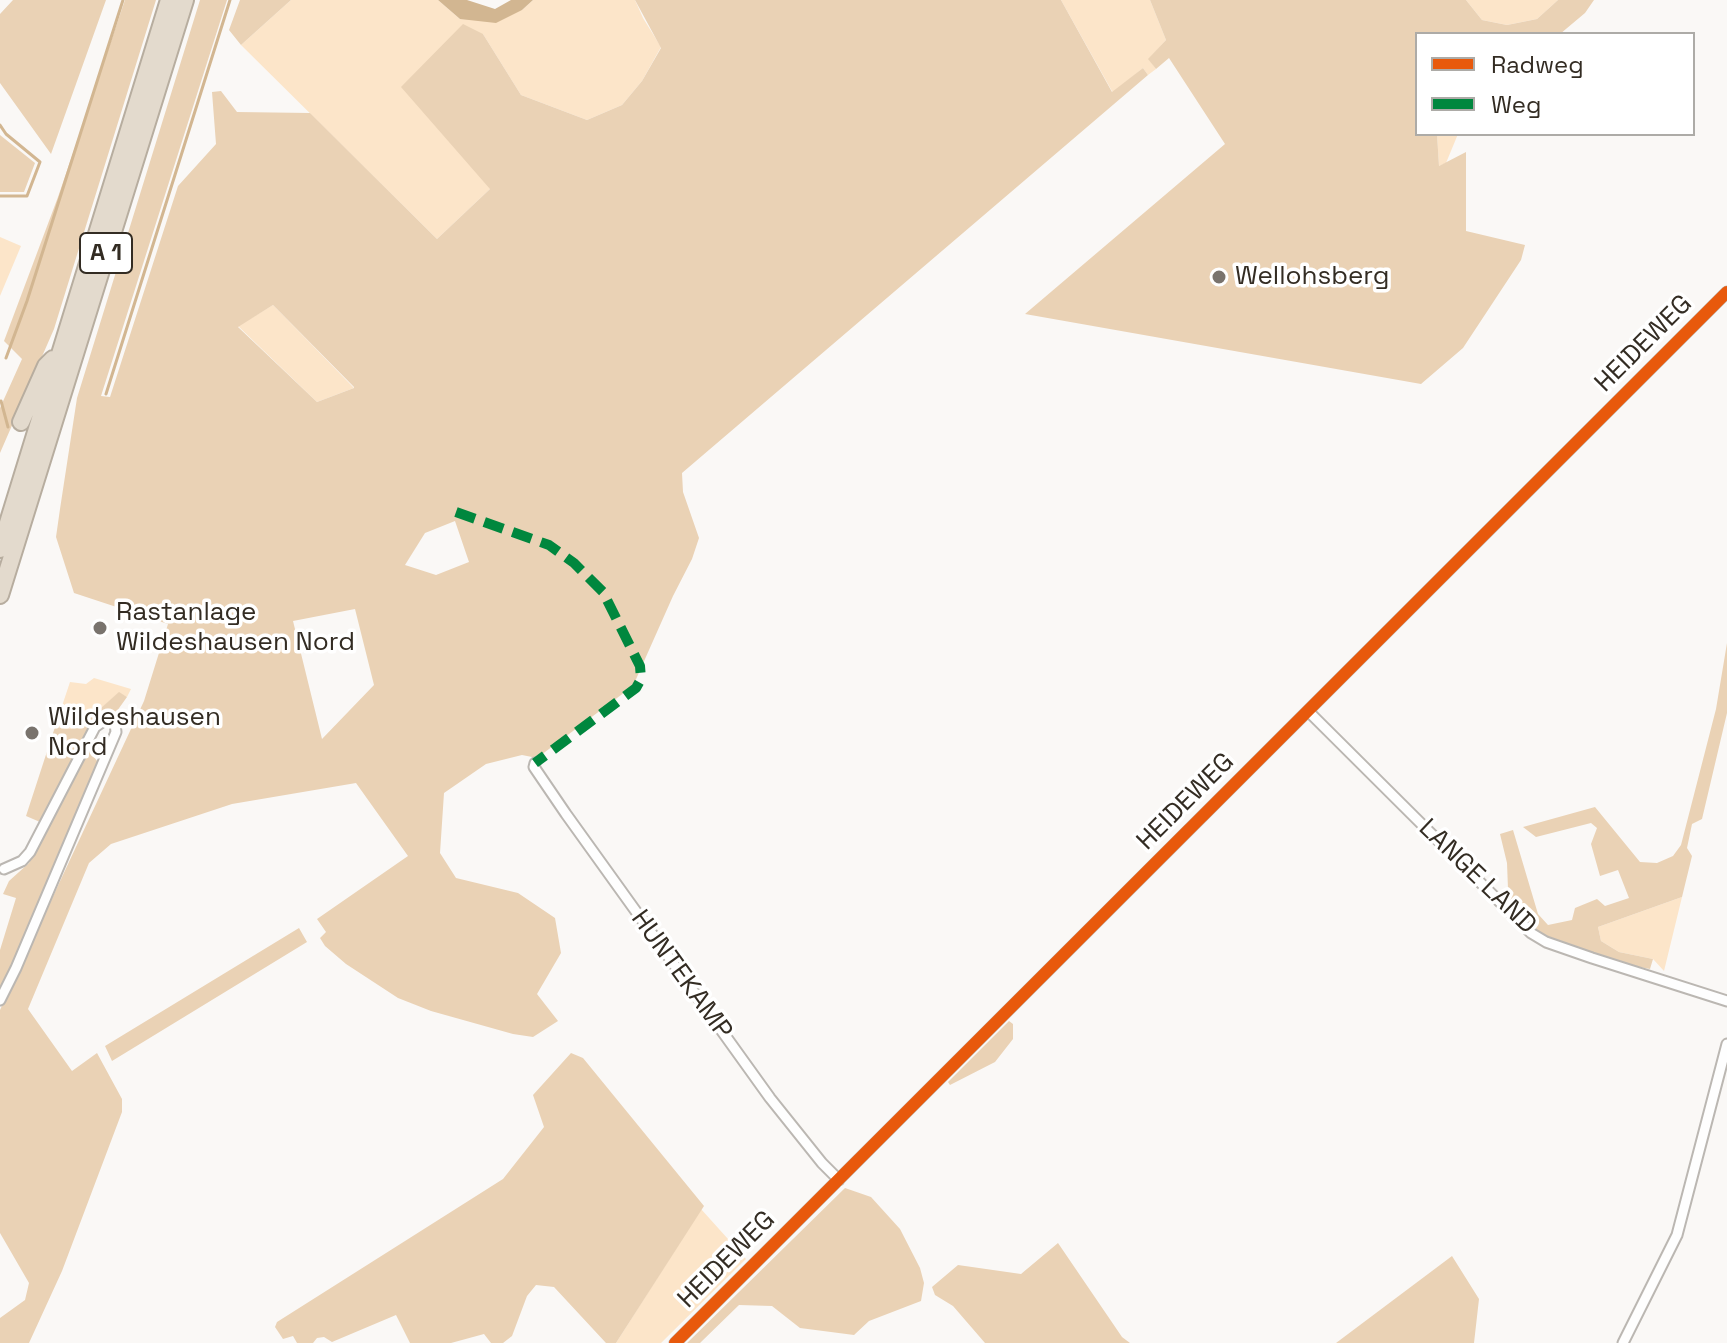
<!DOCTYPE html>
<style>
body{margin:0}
#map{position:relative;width:1727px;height:1343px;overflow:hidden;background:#faf8f6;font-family:"Space Grotesk",sans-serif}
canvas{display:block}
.legend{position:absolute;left:1415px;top:32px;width:280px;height:104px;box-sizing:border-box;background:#fff;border:2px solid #adaba7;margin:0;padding:10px 14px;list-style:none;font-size:24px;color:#332c23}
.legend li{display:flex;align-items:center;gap:16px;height:40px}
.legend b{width:40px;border:2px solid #adaba7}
</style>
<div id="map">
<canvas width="1727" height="1343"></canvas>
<ul class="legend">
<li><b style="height:10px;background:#e8590c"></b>Radweg</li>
<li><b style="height:10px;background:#00873e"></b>Weg</li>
</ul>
</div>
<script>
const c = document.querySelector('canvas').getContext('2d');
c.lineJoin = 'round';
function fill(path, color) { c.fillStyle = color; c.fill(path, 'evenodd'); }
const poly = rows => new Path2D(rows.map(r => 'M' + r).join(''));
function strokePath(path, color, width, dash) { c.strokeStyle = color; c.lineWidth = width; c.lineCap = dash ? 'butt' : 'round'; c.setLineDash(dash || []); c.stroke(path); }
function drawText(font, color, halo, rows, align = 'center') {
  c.font = font + ' "Space Grotesk",sans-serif'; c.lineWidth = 7; c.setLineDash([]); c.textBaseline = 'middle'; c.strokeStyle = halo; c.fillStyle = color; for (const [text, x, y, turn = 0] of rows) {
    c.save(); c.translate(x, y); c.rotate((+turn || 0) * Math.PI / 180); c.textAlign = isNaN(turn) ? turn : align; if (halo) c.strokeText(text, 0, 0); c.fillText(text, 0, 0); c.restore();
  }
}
const green = poly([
 [291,0,438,0,460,19,522,10,533,0,635,0,643,18,661,47,642,81,622,105,587,120,521,95,483,34,490,189,437,239,241,45],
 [1061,0,1150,0,1166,40,1149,59,1156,69,1148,75,1143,68,1113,93],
 [1466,0,1558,0,1537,19,1507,25,1482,20],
 [1437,134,1458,134,1446,163,1439,166],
 [0,237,21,246,0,296],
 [273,305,354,388,317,402,238,326],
 [94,678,131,689,127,697,119,693,92,716,71,729,55,727,70,682,86,684],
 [1682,897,1664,971,1653,959,1619,952,1601,941,1598,927],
 [701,1209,746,1259,661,1343,616,1343]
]);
const forest = poly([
 [13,0,106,0,51,154,0,83,0,14],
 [125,0,156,0,54,329,0,453,0,408,22,359,4,341,58,197],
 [200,0,227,0,101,396,110,397,178,186,216,144,212,92,221,91,237,112,310,113,437,239,490,189,401,87,463,24,483,34,521,95,587,120,622,105,642,81,661,48,635,0,1061,0,1112,92,1143,68,1148,75,682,473,683,492,699,538,692,559,673,596,633,686,537,758,522,755,486,764,444,793,440,853,456,878,518,893,555,918,561,953,537,994,558,1021,533,1037,513,1034,431,1011,398,998,346,964,325,946,320,938,326,932,317,919,408,856,356,783,232,804,111,844,89,863,28,1009,72,1071,97,1053,122,1099,122,1112,62,1271,29,1343,0,1343,0,1318,25,1300,29,1283,0,1233,0,1010,144,701,168,624,74,593,56,537,60,509,77,398],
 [273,305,354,387,354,388,317,402,238,327],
 [455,521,469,562,436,575,405,565,425,533],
 [355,609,374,685,322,739,293,621],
 [240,0,291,0,241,45,229,30],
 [1150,0,1466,0,1482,20,1507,25,1537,19,1558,0,1594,0,1585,13,1560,34,1417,34,1417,134,1437,134,1439,166,1466,152,1466,231,1525,245,1521,260,1463,348,1421,384,1025,314,1225,144,1169,58,1156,69,1148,59,1166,40],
 [0,135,35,163,24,192,0,192],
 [1727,643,1727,713,1702,819,1692,824,1687,848,1692,856,1682,897,1598,927,1601,941,1619,952,1653,959,1650,969,1612,962,1584,949,1536,934,1503,902,1508,889,1507,863,1500,834,1513,830,1538,914,1548,925,1572,920,1575,908,1597,899,1605,906,1629,898,1618,870,1600,876,1591,844,1597,828,1591,823,1536,837,1523,827,1595,807,1640,862,1657,863,1673,856,1681,845,1716,709],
 [119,692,127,697,117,711,99,720,87,733,40,822,26,816,55,727,71,729,92,716],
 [88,750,98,762,0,991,0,950,16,898,3,894,9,881,29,863],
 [299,928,307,942,112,1061,105,1046],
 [1009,1021,1013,1024,1013,1039,995,1062,950,1085,948,1082],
 [571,1053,583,1058,704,1206,616,1343,606,1343,554,1287,536,1285,527,1296,512,1336,503,1343,491,1343,484,1334,451,1343,410,1343,396,1315,332,1342,324,1337,317,1338,313,1343,297,1343,293,1336,283,1339,275,1327,277,1322,503,1179,544,1127,533,1095],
 [845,1188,871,1197,900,1229,920,1268,924,1283,921,1301,869,1321,854,1335,800,1328,772,1306,739,1305,700,1343,687,1343],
 [1058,1243,1122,1337,1130,1343,985,1343,953,1306,935,1295,932,1287,958,1265,1021,1274],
 [1452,1256,1479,1299,1474,1343,1336,1343]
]);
const water = poly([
 [438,0,467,0,495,9,511,0,533,0,522,10,496,23,460,19]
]);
const stream = poly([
 [0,125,6,134,40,162,27,196,0,196],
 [6,358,27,301,123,0],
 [106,394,230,0],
 [1,401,8,427]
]);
const street = poly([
 [1308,711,1531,933,1546,942,1592,958,1727,1001],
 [535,763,534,767,566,814,770,1098,822,1163,839,1180],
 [0,1000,16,968,116,732,115,723,105,720,95,727,30,852,22,861,4,869],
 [675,1343,1727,292],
 [1623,1343,1677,1235,1727,1044]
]);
const highway = poly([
 [21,422,46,366,53,359],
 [0,549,169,0],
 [0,595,185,0]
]);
const quiet = poly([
 [456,512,549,545,574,563,603,592,640,666,641,679,636,688,535,763]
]);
const cycleway = poly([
 [675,1343,1727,292]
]);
const markers = [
 [1219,277,8,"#79736d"],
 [100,628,8,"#79736d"],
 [32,733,8,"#79736d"]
];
const shields = [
 [106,253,52]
];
const shieldNames = [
 ["A 1",106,253]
];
const poiNames = [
 ["Wellohsberg",1235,277],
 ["Rastanlage",116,613],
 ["Wildeshausen Nord",116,643],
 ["Wildeshausen",48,718],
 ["Nord",48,748]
];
const streetNames = [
 ["HEIDEWEG",1644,344,-45],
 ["HEIDEWEG",1186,802,-45],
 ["LANGE LAND",1477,877,44],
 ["HUNTEKAMP",681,975,54],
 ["HEIDEWEG",727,1260,-45]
];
fill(green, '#fce5c9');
fill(forest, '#ead2b5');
fill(water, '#d2b691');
strokePath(stream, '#d2b691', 3);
strokePath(street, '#bbb7b2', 13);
strokePath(highway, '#b7ad9f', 20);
strokePath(street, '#fefefe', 9);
strokePath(highway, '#e3dacd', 16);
strokePath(quiet, '#00873e', 10, [20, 10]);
strokePath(cycleway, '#e8590c', 12);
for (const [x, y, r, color] of markers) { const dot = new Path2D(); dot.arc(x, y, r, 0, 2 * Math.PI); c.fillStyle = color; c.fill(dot); strokePath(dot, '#fff', 3); }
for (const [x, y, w] of shields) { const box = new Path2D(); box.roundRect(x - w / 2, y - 20, w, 40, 6); c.fillStyle = '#fff'; c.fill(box); strokePath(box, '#332c23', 2); }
drawText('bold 24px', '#332c23', null, shieldNames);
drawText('26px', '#332c23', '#fff', poiNames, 'left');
drawText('26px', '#332c23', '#fff', streetNames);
</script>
